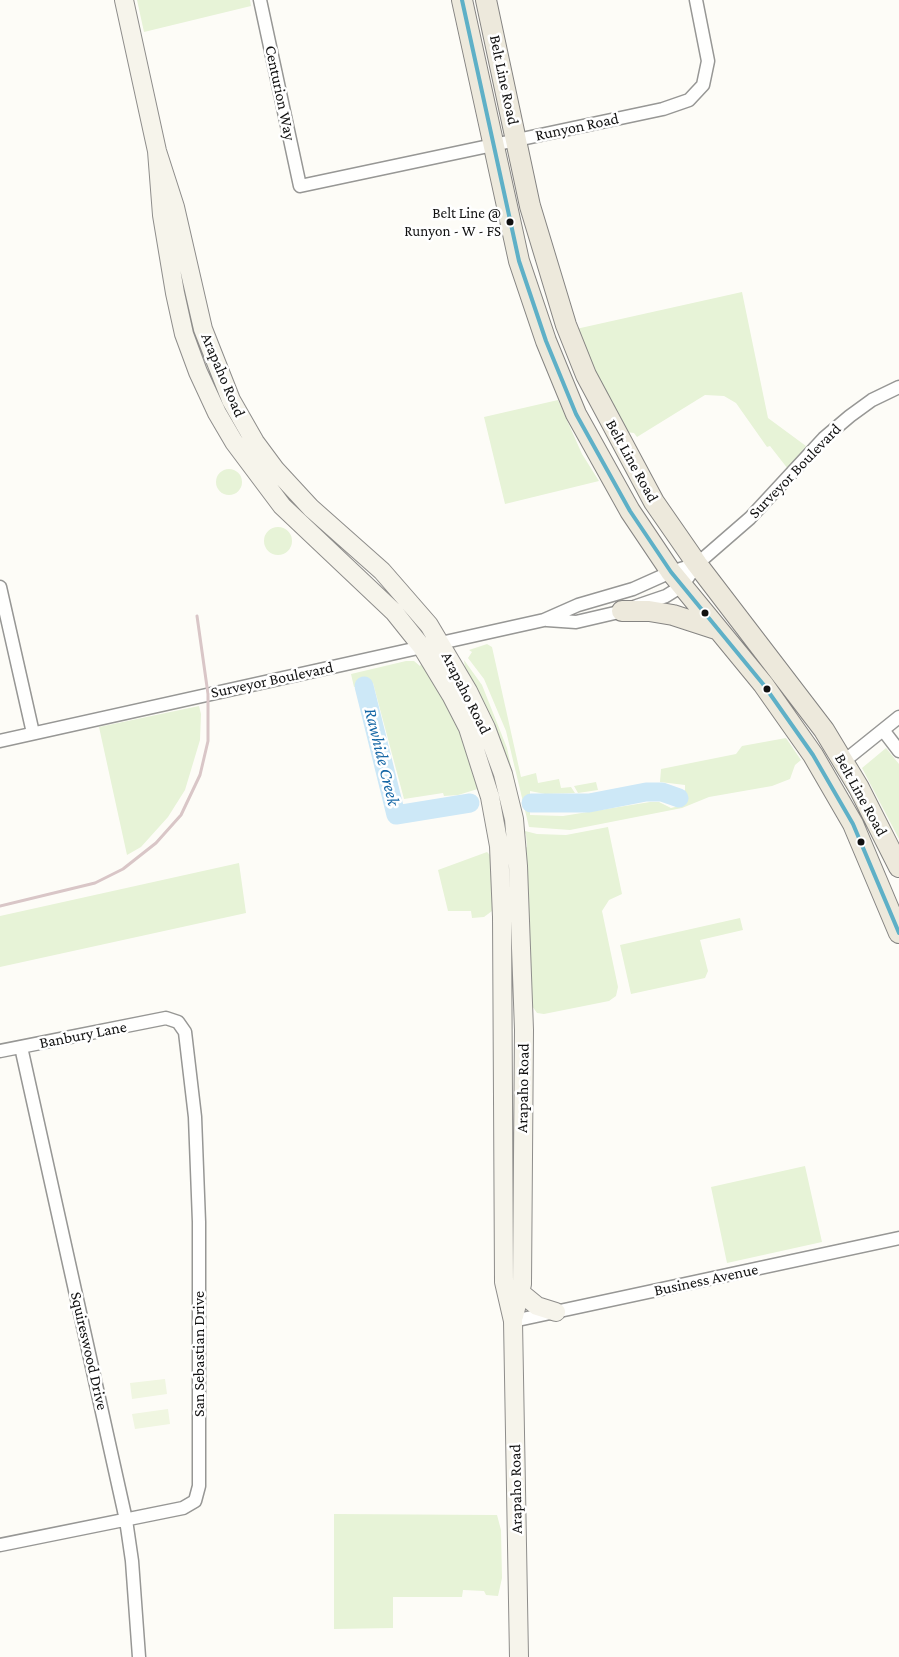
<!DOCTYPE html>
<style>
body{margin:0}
canvas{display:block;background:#fdfcf7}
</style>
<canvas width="899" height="1657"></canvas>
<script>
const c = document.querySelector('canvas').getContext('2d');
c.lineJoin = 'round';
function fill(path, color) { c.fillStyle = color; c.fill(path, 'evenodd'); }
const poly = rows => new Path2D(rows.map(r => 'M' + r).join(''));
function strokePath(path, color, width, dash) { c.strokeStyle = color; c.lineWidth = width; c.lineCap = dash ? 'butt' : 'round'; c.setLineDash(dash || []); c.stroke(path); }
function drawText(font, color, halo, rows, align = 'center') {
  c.font = font + ' "Crimson Pro",serif'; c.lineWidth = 5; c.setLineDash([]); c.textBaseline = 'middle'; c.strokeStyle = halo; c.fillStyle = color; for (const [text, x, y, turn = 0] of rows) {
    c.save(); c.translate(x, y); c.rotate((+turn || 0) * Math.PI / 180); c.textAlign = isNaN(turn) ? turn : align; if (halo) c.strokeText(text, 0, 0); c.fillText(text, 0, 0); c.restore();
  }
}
const green = poly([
 [137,0,250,0,251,6,144,32],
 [742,292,768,418,806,446,788,469,770,446,767,447,736,403,724,396,705,395,637,437,634,433,627,432,622,434,576,329],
 [558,400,582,454,599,481,505,504,484,417],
 '216 482a13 13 0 1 1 26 0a13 13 0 1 1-26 0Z',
 '264 541a14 14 0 1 1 28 0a14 14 0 1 1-28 0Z',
 [487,644,492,647,521,777,536,773,538,783,559,779,561,788,571,787,575,793,545,794,530,791,530,815,563,816,650,802,659,802,671,808,679,806,685,795,685,785,660,782,661,769,736,754,742,746,786,738,801,760,795,765,790,779,772,786,709,797,682,808,570,830,529,827,506,731,484,679,468,658,472,652,469,650],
 [464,660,482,685,507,748,525,831,537,834,566,835,608,827,622,894,609,900,602,911,618,987,616,996,609,1001,544,1014,537,1013,532,1006,530,1007,524,848,527,847,526,834,520,829,478,692,465,668],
 [406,661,414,661,420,666,421,664,425,665,466,738,481,788,458,795,444,796,443,793,404,799,373,683,354,687,351,674],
 [199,706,201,714,200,740,185,790,168,817,141,847,127,855,99,727],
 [886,748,899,764,899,839,862,768],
 [596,782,598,790,578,793,574,786],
 [487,852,493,858,494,904,492,911,484,917,472,918,471,911,448,911,438,870],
 [239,863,246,913,0,967,0,916],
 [740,918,743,930,700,940,708,971,705,978,631,994,620,945],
 [805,1166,822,1242,727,1263,711,1187],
 [334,1514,497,1515,501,1530,502,1578,498,1596,486,1595,484,1591,463,1590,462,1597,393,1597,393,1628,334,1629]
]);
const pitch = poly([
 [165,1379,167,1394,132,1399,130,1383],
 [168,1409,170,1424,135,1429,132,1414]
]);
const river = poly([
 [364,686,396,815,470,803],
 [531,803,589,803,646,792,662,792,679,798]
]);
const street = poly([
 [260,0,300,186,663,109,689,100,703,85,708,61,696,0],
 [0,587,33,733],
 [547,620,576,622,619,612,666,596,682,586,697,564,750,518,824,438,850,416,872,400,899,387],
 [883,730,899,751],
 [0,741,544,620,578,605,633,589,671,572,697,564],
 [843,762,899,717],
 [21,1047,126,1520,132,1561,139,1657],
 [0,1051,166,1018,178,1022,185,1032,195,1117,199,1222,199,1486,195,1501,183,1508,0,1545],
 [513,1321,899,1238]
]);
const secondary = poly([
 [124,0,157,151,175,207,203,329,231,400,255,442,275,469,311,508,382,571,429,625,468,691,486,728,503,774,514,819,518,866,524,1030,522,1284,514,1316],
 [157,151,162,215,175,293,184,334,198,372,217,413,234,442,282,506,394,612,422,647,451,695,468,728,490,797,499,846,502,917,504,1282,513,1321,519,1657],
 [520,1292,537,1306,556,1312]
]);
const primary = poly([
 [462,0,519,261,546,341,576,414,630,511,671,572,763,684,813,755,853,824,899,933],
 [486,0,530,206,566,325,586,375,654,502,697,564,824,730,859,788,899,867],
 [622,611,649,611,673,615,716,629]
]);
const rail = poly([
 [0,906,95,883,123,869,156,843,181,815,200,775,208,741,208,694,197,616]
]);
const bus1 = poly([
 [462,0,519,261,546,341,576,414,630,511,671,572,763,684,813,755,853,824,899,933]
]);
const markers = [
 [510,222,4.5,"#111"],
 [705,613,4.5,"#111"],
 [767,689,4.5,"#111"],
 [861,842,4.5,"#111"]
];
const busNames = [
 ["Belt Line @",501,213],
 ["Runyon - W - FS",501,231]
];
const streetNames = [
 ["Belt Line Road",504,80,78],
 ["Centurion Way",280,93,78],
 ["Runyon Road",577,127,-12],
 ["Arapaho Road",223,375,67],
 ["Belt Line Road",632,461,61],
 ["Surveyor Boulevard",795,471,-46],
 ["Surveyor Boulevard",272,680,-12],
 ["Arapaho Road",466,693,63],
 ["Belt Line Road",861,795,61],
 ["Banbury Lane",83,1035,-11],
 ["Arapaho Road",523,1088,-89],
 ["Business Avenue",706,1280,-12],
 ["Squireswood Drive",89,1351,77],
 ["San Sebastian Drive",199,1354,-90],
 ["Arapaho Road",516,1489,-91]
];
const waterNames = [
 ["Rawhide Creek",382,757,76]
];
fill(green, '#e7f3d7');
fill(pitch, '#f0f6e1');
strokePath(river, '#cde8f7', 19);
strokePath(street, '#979795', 15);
strokePath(secondary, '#8e8d8b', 20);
strokePath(primary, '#858482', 22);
strokePath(street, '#fffffe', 12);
strokePath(secondary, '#f6f4eb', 18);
strokePath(primary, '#ede9dc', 20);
strokePath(rail, '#d9c6c7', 3);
strokePath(bus1, '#5eb0c7', 4);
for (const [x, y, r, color] of markers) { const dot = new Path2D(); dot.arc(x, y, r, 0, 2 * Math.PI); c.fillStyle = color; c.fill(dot); strokePath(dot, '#fff', 2); }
drawText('15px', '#111', '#fff', busNames, 'right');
drawText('16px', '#111', '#fff', streetNames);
drawText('italic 18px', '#1768a6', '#fff', waterNames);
</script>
